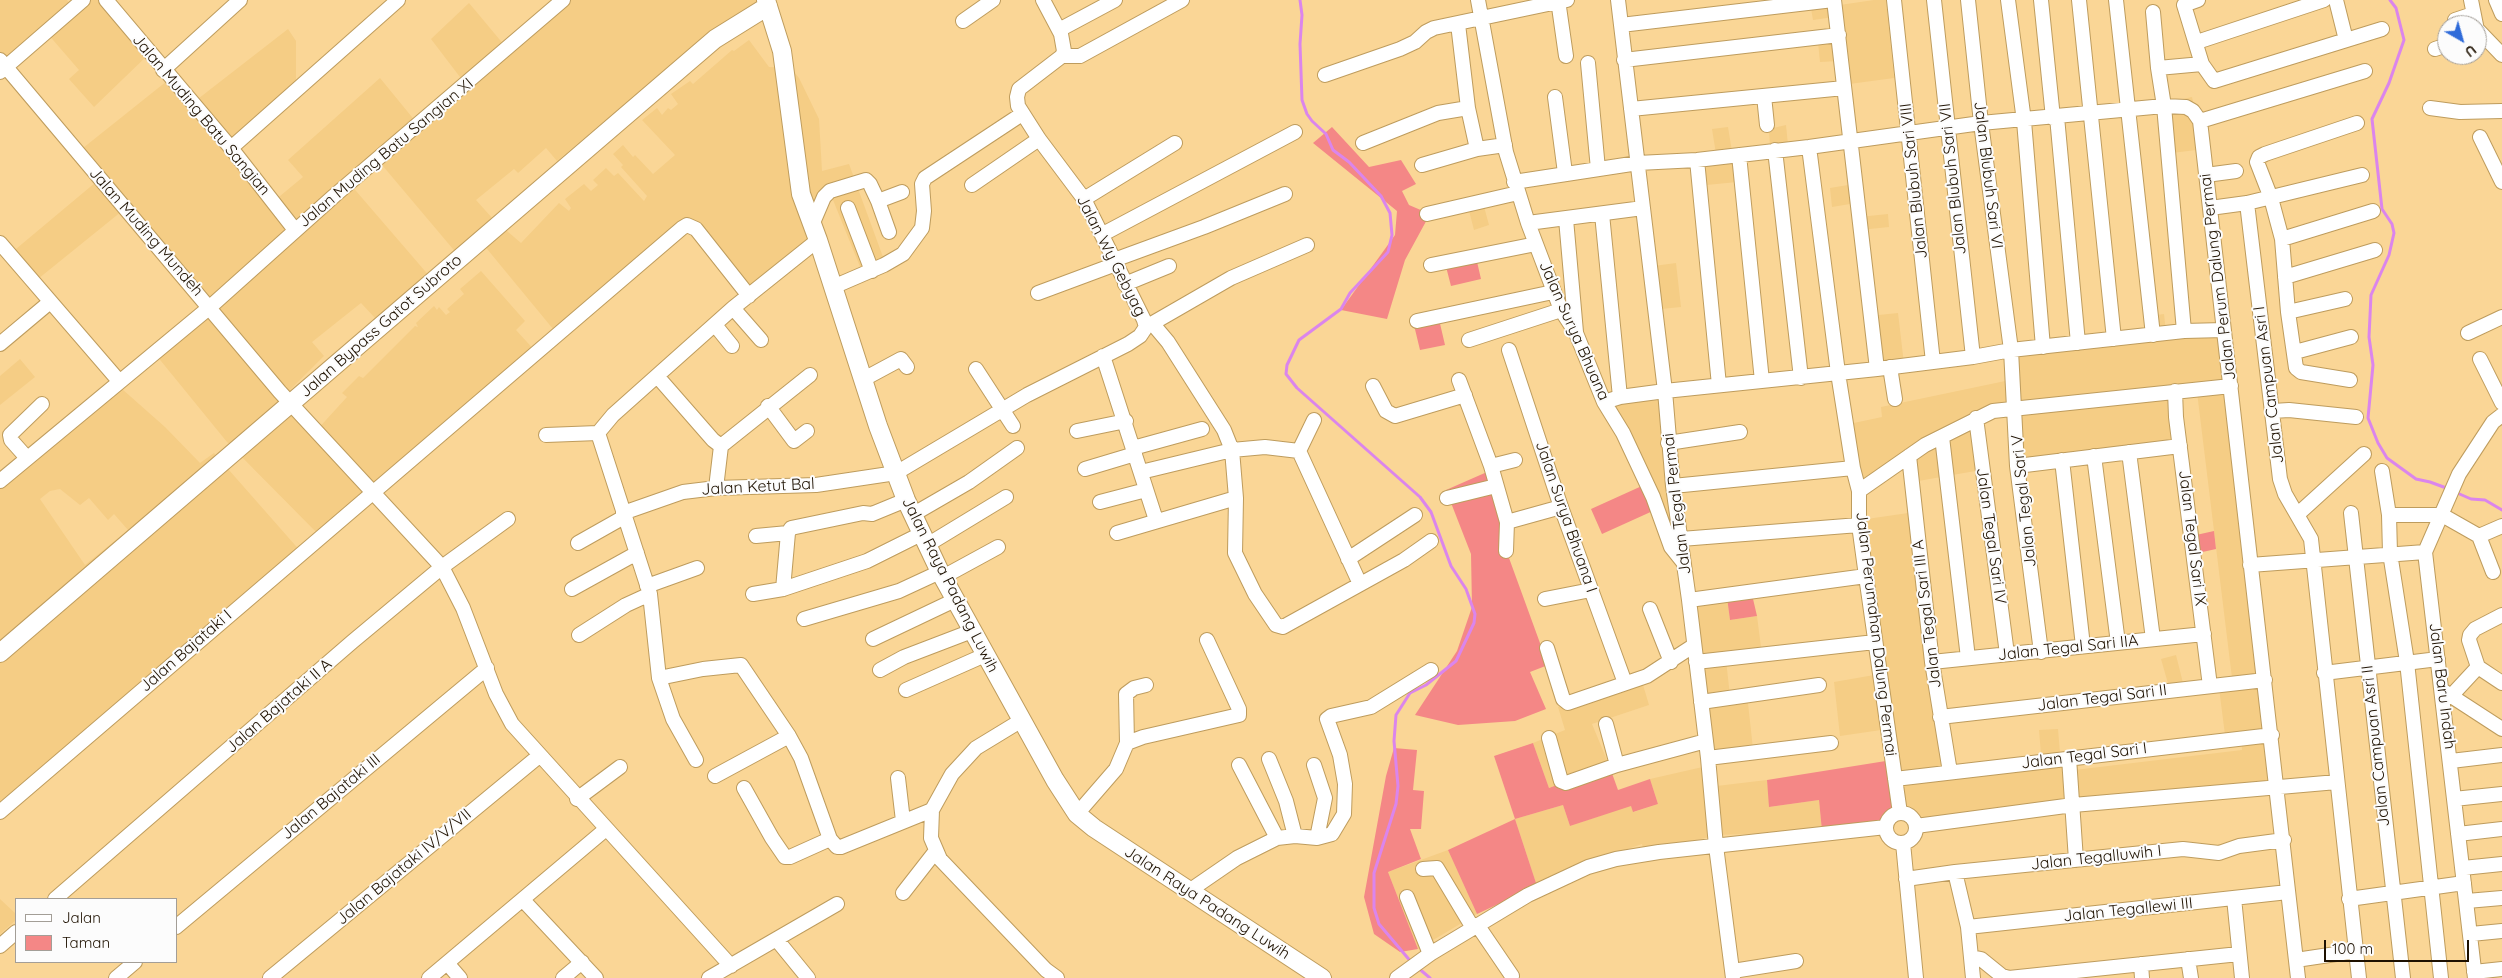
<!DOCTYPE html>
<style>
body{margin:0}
#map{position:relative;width:2502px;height:978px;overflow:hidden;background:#fad696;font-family:Quicksand,sans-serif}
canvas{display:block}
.legend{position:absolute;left:15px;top:898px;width:162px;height:65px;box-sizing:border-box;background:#fcfcfc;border:1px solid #a39e97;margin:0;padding:6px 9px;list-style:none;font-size:15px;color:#1e1100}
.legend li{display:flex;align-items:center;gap:10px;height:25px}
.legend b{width:25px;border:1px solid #a39e97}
.north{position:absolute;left:2437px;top:15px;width:50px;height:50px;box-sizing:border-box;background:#fcfcfc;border:1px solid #a39e97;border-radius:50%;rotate:142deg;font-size:14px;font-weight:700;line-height:20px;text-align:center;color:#1e1100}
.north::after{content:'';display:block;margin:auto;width:18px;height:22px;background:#2f6bd9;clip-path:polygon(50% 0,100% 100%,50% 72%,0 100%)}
.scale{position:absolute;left:2324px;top:940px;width:145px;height:22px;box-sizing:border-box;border:2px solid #1e1100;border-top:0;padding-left:6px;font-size:15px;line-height:18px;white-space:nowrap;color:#1e1100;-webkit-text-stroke:4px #fcfcfc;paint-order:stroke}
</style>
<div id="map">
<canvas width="2502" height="978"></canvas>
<ul class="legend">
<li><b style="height:6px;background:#fff"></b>Jalan</li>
<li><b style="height:14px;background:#f48786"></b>Taman</li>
</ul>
<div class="north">U</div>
<div class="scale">100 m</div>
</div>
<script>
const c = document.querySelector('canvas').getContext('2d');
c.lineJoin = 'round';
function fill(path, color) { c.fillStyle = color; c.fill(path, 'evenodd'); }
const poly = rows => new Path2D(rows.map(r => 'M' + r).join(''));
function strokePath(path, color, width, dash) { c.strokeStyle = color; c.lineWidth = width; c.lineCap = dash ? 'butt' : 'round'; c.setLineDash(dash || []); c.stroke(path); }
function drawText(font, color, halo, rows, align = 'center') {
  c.font = font + ' Quicksand,sans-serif'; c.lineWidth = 4; c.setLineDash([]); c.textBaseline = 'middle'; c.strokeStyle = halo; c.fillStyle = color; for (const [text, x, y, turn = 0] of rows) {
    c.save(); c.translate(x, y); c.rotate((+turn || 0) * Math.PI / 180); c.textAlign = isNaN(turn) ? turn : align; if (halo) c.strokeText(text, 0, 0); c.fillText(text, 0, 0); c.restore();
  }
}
const built = poly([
 [0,0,67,0,73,9,84,0,111,0,151,52,94,107,69,79,79,70,47,33,0,72],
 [556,0,773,0,602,123,557,161,546,148,518,173,514,169,476,200,493,219,521,243,559,203,569,211,571,208,565,199,584,184,591,191,598,185,593,180,606,168,614,176,618,173,644,201,647,196,621,167,623,165,613,154,623,145,633,157,635,155,653,174,675,155,642,120,657,108,662,115,668,108,671,110,678,104,671,94,690,81,693,84,732,50,734,51,749,40,769,67,791,68,799,78,819,119,822,171,849,164,887,268,865,279,833,200,809,213,820,244,746,295,691,226,558,335,478,238,458,255,377,159,350,184,431,278,375,318,361,303,312,342,324,356,285,395,315,432,347,397,342,393,359,376,363,378,415,326,418,327,416,323,434,306,437,310,439,307,446,315,450,312,447,309,464,294,460,289,481,271,525,321,516,330,537,353,321,537,227,442,152,350,207,300,127,207,33,283,10,254,102,177,78,152,172,77,194,102,288,29,296,41,296,89,234,146,274,201,303,177,288,160,380,78,416,122,463,81,431,39,469,3,505,46],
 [1874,0,1886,0,1894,78,1842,85,1839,61,1820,62,1818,42,1837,40,1834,17,1813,20,1810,3,1833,6],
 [2192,97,2204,149,2164,154,2156,105],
 [1786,125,1788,145,1770,148,1769,129],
 [1728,127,1737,182,1696,186,1693,156,1716,154,1712,129],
 [1854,184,1856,203,1832,207,1830,188],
 [1482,199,1489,225,1474,230,1467,203],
 [1888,214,1889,227,1860,230,1859,217],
 [1676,263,1681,307,1651,310,1646,267],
 [1898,313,1904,364,1875,367,1869,316],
 [2164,314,2166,332,2225,327,2279,780,1926,820,1900,820,1888,729,1840,736,1834,682,1880,674,1860,520,1915,512,1948,768,2041,754,2039,730,2058,729,2060,753,2064,752,2066,771,2242,750,2241,734,2225,735,2218,680,2232,678,2197,392,2170,389,2176,441,2017,461,2014,404,1971,418,1981,470,1907,483,1903,453,1855,488,1849,424,1882,417,1881,407,2010,380,2006,350,2151,334,2149,316],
 [20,359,35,377,0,405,0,376],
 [113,381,165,427,200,463,214,453,302,553,53,757,55,761,0,815,0,478],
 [60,489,80,505,89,498,108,520,114,514,128,530,85,565,40,499,50,491],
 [1660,391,1689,595,1726,590,1730,620,1757,616,1762,655,1726,660,1730,696,1747,694,1753,749,1704,756,1689,595,1655,510,1602,397],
 [2176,655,2183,683,2169,687,2161,659],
 [1641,678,1649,705,1592,724,1609,765,1549,788,1533,743,1565,730,1558,707],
 [1707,766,1708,787,1767,780,1770,807,1819,800,1822,831,1718,835,1644,852,1642,844,1579,866,1537,886,1515,819,1563,805,1570,826,1631,805,1634,812,1658,804,1650,779],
 [1448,850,1477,914,1418,949,1388,872],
 [0,899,16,914,16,920,0,934]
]);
const green = poly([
 [1332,127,1369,167,1401,160,1416,184,1402,191,1409,205,1430,214,1405,260,1387,319,1341,310,1395,235,1397,211,1313,143],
 [1475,253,1481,279,1451,286,1444,259],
 [1438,315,1445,345,1420,350,1413,321],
 [1487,472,1502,504,1509,558,1548,665,1530,672,1546,709,1515,721,1458,725,1415,715,1457,651,1472,607,1471,554,1446,490],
 [1644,485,1655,510,1602,534,1591,509],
 [2214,531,2216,549,2189,555,2187,537],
 [1750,586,1757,616,1730,620,1726,590],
 [1533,743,1549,788,1609,765,1618,790,1650,779,1658,804,1633,812,1631,806,1570,826,1563,805,1515,819,1537,886,1477,914,1448,850,1515,819,1494,756],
 [1394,748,1417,750,1413,790,1424,791,1421,829,1410,829,1421,859,1388,872,1418,949,1400,952,1374,934,1364,897,1386,776],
 [1892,760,1900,820,1822,831,1819,800,1769,807,1767,780]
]);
const stream = poly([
 [1300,0,1302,15,1300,44,1302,100,1307,114,1312,121,1326,134,1333,150,1349,162,1381,196,1390,213,1392,235,1388,252,1350,293,1341,309,1299,340,1287,365,1286,374,1297,388,1420,497,1431,512,1451,566,1466,589,1475,614,1474,623,1456,661,1426,685,1410,693,1396,715,1394,741,1398,786,1396,804,1374,873,1374,908,1379,924,1412,963],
 [2390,0,2396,8,2404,40,2389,83,2372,119,2382,209,2392,224,2394,233,2389,255,2371,295,2369,337,2373,365,2368,418,2378,443,2387,458,2416,479,2430,482,2449,489],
 [2455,492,2471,499,2485,500,2502,510],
 [1417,967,1430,978]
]);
const minor = poly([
 [106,0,231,148,295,230],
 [1478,0,1506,152,1528,223,1561,310,1576,333,1604,402,1623,433,1653,497,1671,547,1683,562],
 [1558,0,1566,56],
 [1618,0,1665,391,1673,486,1689,600,1708,758,1716,846,1733,978],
 [1834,0,1877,369],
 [1894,0,1933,362],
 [1934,0,1973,357],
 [1968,0,1981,123,2011,350,2017,466,2041,652],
 [2008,0,2024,121,2043,347],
 [2041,0,2053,118],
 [2079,0,2114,339],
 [2116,0,2153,335],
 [2336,0,2346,40],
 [2471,0,2476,25],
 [2496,0,2502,14],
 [2184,5,2202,64,2214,81,2382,29],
 [2184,5,2198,0],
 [2153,12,2158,68,2164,106,2184,331],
 [2455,20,2473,14],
 [963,21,993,0],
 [1458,24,1468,108,1477,149],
 [1621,25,1833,0],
 [2477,29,2502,55],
 [1059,30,1115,0],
 [2197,42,2324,0],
 [2435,49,2447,45],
 [1062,56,1080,56,1182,0],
 [0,60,280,392,442,567,463,608,496,694,512,724,731,966],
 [1624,60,1839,35],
 [1588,63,1598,169],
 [2158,68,2202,64],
 [163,70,240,0],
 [0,72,83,0],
 [1325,75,1400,49,1415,42,1426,32,1434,28,1567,0],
 [1764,96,1767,125],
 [1555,97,1565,173],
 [2430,108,2460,112,2502,111],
 [1631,109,1844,88],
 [2057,117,2078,343],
 [2200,121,2365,71],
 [2480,137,2502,182],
 [1363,143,1438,113,1468,108],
 [1809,147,1838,373,1853,468,1859,491,1859,525,1866,576,1900,813],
 [231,148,398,0],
 [1775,150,1801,378],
 [1739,155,1762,381],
 [1697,160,1719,385],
 [1422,165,1477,149,1505,145],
 [2206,175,2236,171],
 [1514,182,1638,163,1697,160,1809,147,1981,123,2164,106,2186,107,2193,111,2200,121,2298,978],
 [972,185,1039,139],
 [1084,199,1175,143],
 [2247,203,2280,479,2285,494,2311,539,2359,978],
 [848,208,872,271],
 [2210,208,2247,203,2362,175],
 [1427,214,1518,193],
 [1602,214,1620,397],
 [1566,219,1576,332],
 [1528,223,1643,208],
 [812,225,824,197,830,191,866,180,870,184,878,201],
 [889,232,878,201,902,192],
 [1103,234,1295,132],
 [2282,239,2373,211],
 [0,243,119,381],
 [1114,260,1204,227,1285,194],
 [1431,265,1536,244],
 [2285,277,2375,250],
 [1125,284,1169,266],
 [833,287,884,265,903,254,922,228,924,211,922,184,925,178,1022,114],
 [1038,293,1116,264],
 [733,308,761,340],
 [2288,312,2345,299],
 [1417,321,1553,292],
 [1152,323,1168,342,1224,430,1232,450,1236,498,1235,553,1255,594,1276,625,1283,627,1292,622,1404,560,1431,541],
 [715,325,732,346],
 [1146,327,1231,278,1307,245],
 [2468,333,2502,317],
 [1469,340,1561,310],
 [0,344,50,302],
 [1509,350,1561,507,1625,683],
 [2295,352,2351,337],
 [1103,356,1156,520],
 [2480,359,2502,403],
 [1890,367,1895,399],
 [976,369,1013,426],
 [657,376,713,440,721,446],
 [862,380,901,359,907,367],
 [1459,380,1491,466,1507,522,1561,507],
 [2350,380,2301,372,2296,368,2288,312,2282,239,2271,198,2257,162,2259,157,2265,154,2357,123],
 [1373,386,1386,411,1395,416,1465,395],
 [2175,391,2176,417,2210,686],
 [1604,402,1620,397,1665,391,1877,369,1973,357,2011,350,2184,331,2224,330],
 [768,406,794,441,807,431],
 [2273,411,2289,410,2356,417],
 [1976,418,2007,654],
 [1077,431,1126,421],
 [546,435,598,433],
 [1942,437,1968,658],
 [1668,443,1740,432],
 [1133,448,1202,429],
 [1299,451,1314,420],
 [2129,452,2153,639],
 [1909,456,1932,662,1950,772],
 [2094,456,2118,643],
 [27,458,11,440,10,435,42,404],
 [2062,460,2083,646],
 [1491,466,1515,460],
 [2017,466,2180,446],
 [1085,469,1135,454],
 [2382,471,2389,515,2390,553,2407,662,2441,978],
 [1141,472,1232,450,1265,447,1299,451,1360,584],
 [0,481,210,307,334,196,563,0],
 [1673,486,1853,468],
 [716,488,721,446,810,375],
 [1859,491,1925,445,1993,411,2231,386],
 [1447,498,1496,486],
 [1100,502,1146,490],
 [623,513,683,492,716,488,816,485,896,473,1027,395,1128,344,1140,336,1146,327,1144,320,1084,199,1039,139,1018,106,1017,97,1019,89,1062,56,1064,51,1061,34,1043,0],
 [2351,513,2403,978],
 [2298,514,2364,454],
 [912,515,969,482,1017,448],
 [2389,515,2442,515,2479,536,2493,572],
 [1117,533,1236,498],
 [756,536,788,533],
 [2479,536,2502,526],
 [1681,539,1859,525],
 [578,543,624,517],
 [927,545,1006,497],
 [1506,551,1507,522],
 [1348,559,1415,515],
 [2250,565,2425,552],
 [943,577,998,547],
 [647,586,697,568],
 [572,589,637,553],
 [783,589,788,533,791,528,863,513,872,514,906,500],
 [753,594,783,589,867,561,921,534],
 [1545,599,1591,590],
 [1689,600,1866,576],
 [1650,609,1671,662],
 [2502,615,2475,629,2470,635,2469,640,2478,667,2502,683],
 [804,619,899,591,940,572],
 [579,635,626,605,650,594],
 [873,639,955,600],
 [1547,648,1563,699,1568,703,1647,676,1693,646],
 [1696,662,1875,642],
 [1932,662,2204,634],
 [880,670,904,657,972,631],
 [2324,673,2438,659],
 [659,678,703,669,741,665,789,736,801,758,830,839,837,847,841,847,932,810],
 [906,690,985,655],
 [2442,690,2502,729],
 [2452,695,2478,667],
 [1701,702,1819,685],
 [1940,717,2265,680],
 [1022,720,976,748,952,774,932,810,931,838,940,859,1046,970,1057,978],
 [1606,724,1617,765],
 [1549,738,1561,781,1566,783,1617,765,1706,741],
 [1127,743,1143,737,1239,715,1239,709,1207,640],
 [1708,758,1831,743],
 [2069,758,2076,860],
 [1269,759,1286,801,1295,836],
 [696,760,673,719,659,678,650,594,598,433,613,415,733,308,818,240],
 [2451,761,2502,755],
 [1239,765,1277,838],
 [1314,765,1325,798,1317,838],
 [715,776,789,736],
 [898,778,903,821],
 [1895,779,2272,735],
 [744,788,772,838,785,857,790,857,830,839],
 [577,799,620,767],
 [2454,799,2502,794],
 [0,812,682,228,687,225,696,229,749,296],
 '1886 828a15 15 0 1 1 30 0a15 15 0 1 1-30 0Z',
 [1077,814,1116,769,1127,743,1126,694,1134,688,1146,685],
 [1916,826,2073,805,2337,782],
 [2458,834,2502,829],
 [1903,843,1916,978],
 [2463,868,2502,864],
 [1423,869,1437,868,1473,928],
 [1955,872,1968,927,1973,978],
 [1906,879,1955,872,2183,849,2219,853,2239,846,2284,840],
 [1189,891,1237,858,1277,838,1295,836,1317,838,1332,834,1344,814,1345,784,1340,755,1327,719,1331,716,1371,707,1431,670],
 [903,893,935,852],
 [1407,897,1430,954],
 [2234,898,2242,978],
 [55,899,352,642,442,567,508,519],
 [2349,899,2464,883],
 [523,900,596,978],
 [2467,901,2502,898],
 [1478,926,1512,976],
 [176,927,487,668],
 [1968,927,2288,892],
 [2471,934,2502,931],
 [777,940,808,978],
 [0,946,16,932],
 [1971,957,1981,959,2002,976,2009,978],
 [2188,959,2191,978],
 [2296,960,2356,951],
 [447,963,460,978],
 [2141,964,2142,978],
 [1733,971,1796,961],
 [2474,972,2502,969],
 [116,978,135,962],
 [270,978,539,756],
 [429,978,606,829],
 [563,978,582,962],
 [709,978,837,904],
 [1397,978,1430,954,1528,895,1588,867,1616,859,1659,852,1886,827],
 [2009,978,2239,954],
 [2475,978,2425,552,2459,474,2493,422,2502,415]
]);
const major = poly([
 [766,0,782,51,801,194,818,240,878,426,906,500,940,572,1055,780,1077,814,1094,828,1322,978],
 [0,653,715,39,768,6]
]);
const streetNames = [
 ["Jalan Muding Batu Sangian",201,115,50],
 ["Jalan Muding Batu Sangian XI",386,153,-40],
 ["Jalan Blubuh Sari VI",1988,175,83],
 ["Jalan Blubuh Sari VII",1953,179,-96],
 ["Jalan Blubuh Sari VIII",1914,181,-96],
 ["Jalan Muding Mundeh",146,232,49],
 ["Jalan Wy Gebyag",1111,256,63],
 ["Jalan Perum Dalung Permai",2218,277,-97],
 ["Jalan Bypass Gatot Subroto",381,326,-41],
 ["Jalan Surya Bhuana",1574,331,66],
 ["Jalan Campuan Asri I",2269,385,-97],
 ["Jalan Ketut Bal",758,487,-3],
 ["Jalan Tegal Sari V",2024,501,-96],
 ["Jalan Tegal Permai",1677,504,-97],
 ["Jalan Surya Bhuana I",1566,517,71],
 ["Jalan Tegal Sari IV",1991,536,82],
 ["Jalan Tegal Sari IX",2192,538,83],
 ["Jalan Raya Padang Luwih",950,585,63],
 ["Jalan Tegal Sari III A",1927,614,-97],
 ["Jalan Perumahan Dalung Permai",1876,634,83],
 ["Jalan Tegal Sari IIA",2068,648,-6],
 ["Jalan Bajataki I",186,651,-41],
 ["Jalan Baru Indah",2442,686,83],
 ["Jalan Tegal Sari II",2102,698,-7],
 ["Jalan Bajataki II A",279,706,-41],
 ["Jalan Campuan Asri II",2376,746,-96],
 ["Jalan Tegal Sari I",2084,756,-7],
 ["Jalan Bajataki III",331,797,-40],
 ["Jalan Tegalluwih I",2096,858,-6],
 ["Jalan Bajataki IV/V/VII",404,867,-40],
 ["Jalan Raya Padang Luwih",1207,903,33],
 ["Jalan Tegallewi III",2128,910,-6]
];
fill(built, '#f5cd85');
fill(green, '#f48786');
strokePath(stream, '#db85ec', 3);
strokePath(minor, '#be9c5d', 16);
strokePath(major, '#be9c5d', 20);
strokePath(minor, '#fff', 14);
strokePath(major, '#fff', 18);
drawText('16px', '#1e1100', '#fcfcfc', streetNames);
</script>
